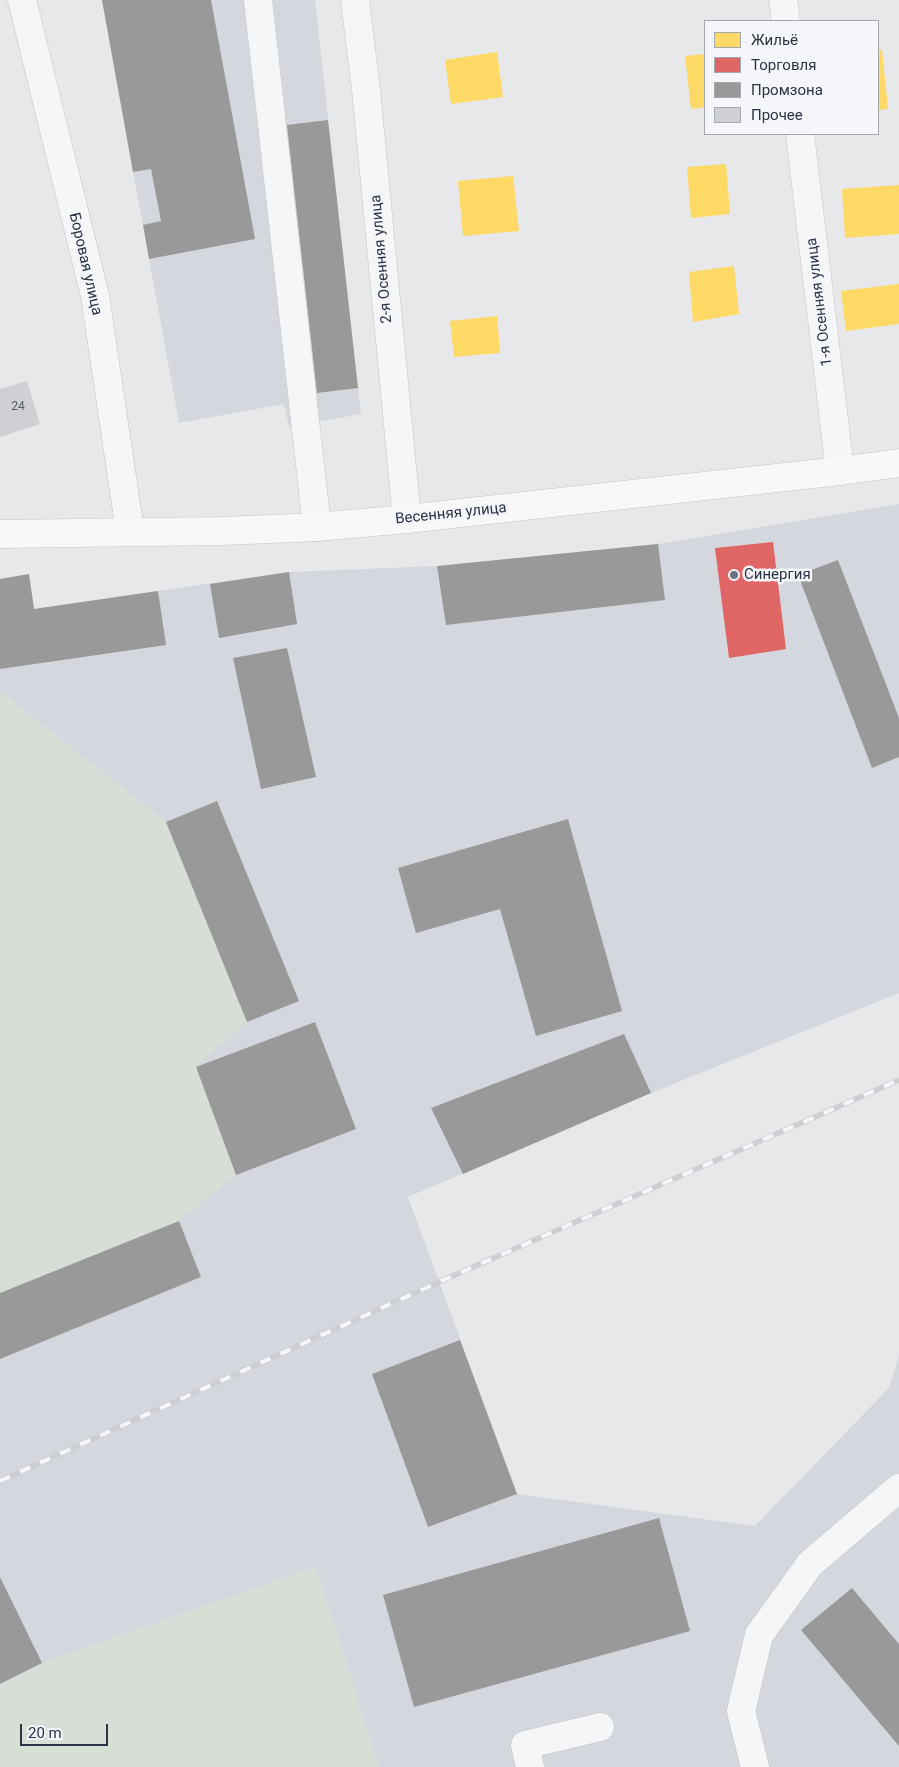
<!DOCTYPE html>
<meta charset="utf-8">
<style>
body{margin:0}
#map{position:relative;width:899px;height:1767px;overflow:hidden;background:#e6e8ea;font-family:Roboto,sans-serif}
canvas{display:block}
.legend{position:absolute;left:704px;top:20px;width:175px;height:115px;box-sizing:border-box;background:#f4f6f9;border:1px solid #a4a8b1;margin:0;padding:6px 9px;list-style:none;font-size:15px;color:#2b3445}
.legend li{display:flex;align-items:center;gap:10px;height:25px}
.legend b{width:25px;border:1px solid #a4a8b1}
.scale{position:absolute;left:20px;top:1724px;width:88px;height:22px;box-sizing:border-box;border:2px solid #2b3445;border-top:0;padding-left:6px;font-size:15px;line-height:18px;white-space:nowrap;color:#2b3445;-webkit-text-stroke:4px #f4f6f9;paint-order:stroke}
</style>
<div id="map">
<canvas width="899" height="1767"></canvas>
<ul class="legend">
<li><b style="height:14px;background:#ffd966"></b>Жильё</li>
<li><b style="height:14px;background:#e06666"></b>Торговля</li>
<li><b style="height:14px;background:#999"></b>Промзона</li>
<li><b style="height:14px;background:#ced0d3"></b>Прочее</li>
</ul>
<div class="scale">20 m</div>
</div>
<script>
const c = document.querySelector('canvas').getContext('2d');
c.lineJoin = 'round';
function fill(path, color) { c.fillStyle = color; c.fill(path, 'evenodd'); }
const poly = rows => new Path2D(rows.map(r => 'M' + r).join(''));
function strokePath(path, color, width, dash) { c.strokeStyle = color; c.lineWidth = width; c.lineCap = dash ? 'butt' : 'round'; c.setLineDash(dash || []); c.stroke(path); }
function drawText(font, color, halo, rows, align = 'center') {
  c.font = font + ' Roboto,sans-serif'; c.lineWidth = 5; c.setLineDash([]); c.textBaseline = 'middle'; c.strokeStyle = halo; c.fillStyle = color; for (const [text, x, y, turn = 0] of rows) {
    c.save(); c.translate(x, y); c.rotate((+turn || 0) * Math.PI / 180); c.textAlign = isNaN(turn) ? turn : align; if (halo) c.strokeText(text, 0, 0); c.fillText(text, 0, 0); c.restore();
  }
}
const built = poly([
 [102,0,315,0,361,414,289,427,284,404,179,423],
 [899,504,899,993,651,1093,408,1197,517,1494,755,1526,889,1388,899,1355,899,1767,379,1767,316,1567,42,1663,0,1684,0,1293,236,1175,196,1067,166,822,0,692,0,579,29,574,34,609,289,572,437,566,658,544]
]);
const green = poly([
 [0,692,166,822,247,1022,196,1067,236,1175,179,1221,0,1293],
 [316,1567,379,1767,0,1767,0,1684,42,1663]
]);
const homes = poly([
 [878,50,882,50,888,109,878,110],
 [497,52,503,97,451,104,445,60],
 [705,54,705,107,691,109,685,56],
 [726,164,730,214,691,218,687,167],
 [513,176,519,231,463,236,458,181],
 [899,185,899,234,845,238,842,189],
 [734,266,739,314,693,322,689,272],
 [899,284,899,324,846,331,841,291],
 [497,316,500,353,454,357,450,321]
]);
const shops = poly([
 [773,542,786,649,729,658,715,548]
]);
const industry = poly([
 [102,0,211,0,255,239,149,259,143,225,161,221,151,169,133,172],
 [328,120,358,388,317,393,287,125],
 [658,544,665,600,446,625,437,566],
 [838,560,899,718,899,757,872,768,798,575],
 [289,572,297,624,219,638,210,584],
 [29,574,34,609,158,591,166,645,0,669,0,579],
 [287,648,316,777,261,789,233,658],
 [217,801,299,1001,247,1022,166,822],
 [568,819,622,1011,536,1036,500,909,416,933,398,868],
 [315,1022,356,1129,236,1175,196,1067],
 [624,1034,651,1093,463,1174,431,1108],
 [179,1221,201,1277,0,1359,0,1293],
 [460,1340,517,1494,428,1527,372,1374],
 [659,1518,690,1631,414,1707,383,1595],
 [0,1577,42,1663,0,1684],
 [852,1588,899,1644,899,1746,801,1630]
]);
const building = poly([
 [27,381,40,424,0,437,0,389]
]);
const minor = poly([
 [22,0,95,296,130,531],
 [258,0,317,527],
 [355,0,366,89,407,519],
 [783,0,786,21],
 [800,134,840,471],
 [530,1767,525,1745,600,1727],
 [755,1767,741,1711,759,1635,810,1564,899,1488]
]);
const major = poly([
 [0,534,222,531,317,527,407,519,840,471,899,463]
]);
const rail = poly([
 [0,1481,439,1282,899,1080]
]);
const markers = [
 [734,575,5,"#6c737f"]
];
const numberNames = [
 ["24",18,407]
];
const streetNames = [
 ["2-я Осенняя улица",382,259,-95],
 ["Боровая улица",85,264,77],
 ["1-я Осенняя улица",820,302,-97],
 ["Весенняя улица",451,514,-6]
];
const poiNames = [
 ["Синергия",744,575]
];
fill(built, '#d4d7dd');
fill(green, '#d6ded6');
fill(homes, '#ffd966');
fill(shops, '#e06666');
fill(industry, '#999');
fill(building, '#ced0d3');
strokePath(minor, '#c4c6c8', 29);
strokePath(major, '#c2c5c8', 29);
strokePath(minor, '#f5f6f7', 28);
strokePath(major, '#f8f8f8', 28);
strokePath(rail, '#cecfd2', 5.5);
strokePath(rail, '#f4f6f9', 4, [11]);
for (const [x, y, r, color] of markers) { const dot = new Path2D(); dot.arc(x, y, r, 0, 2 * Math.PI); c.fillStyle = color; c.fill(dot); strokePath(dot, '#f4f6f9', 2); }
drawText('12px', '#545c69', null, numberNames);
drawText('15px', '#2b3445', '#f4f6f9', streetNames);
drawText('15px', '#2b3445', '#f4f6f9', poiNames, 'left');
</script>
